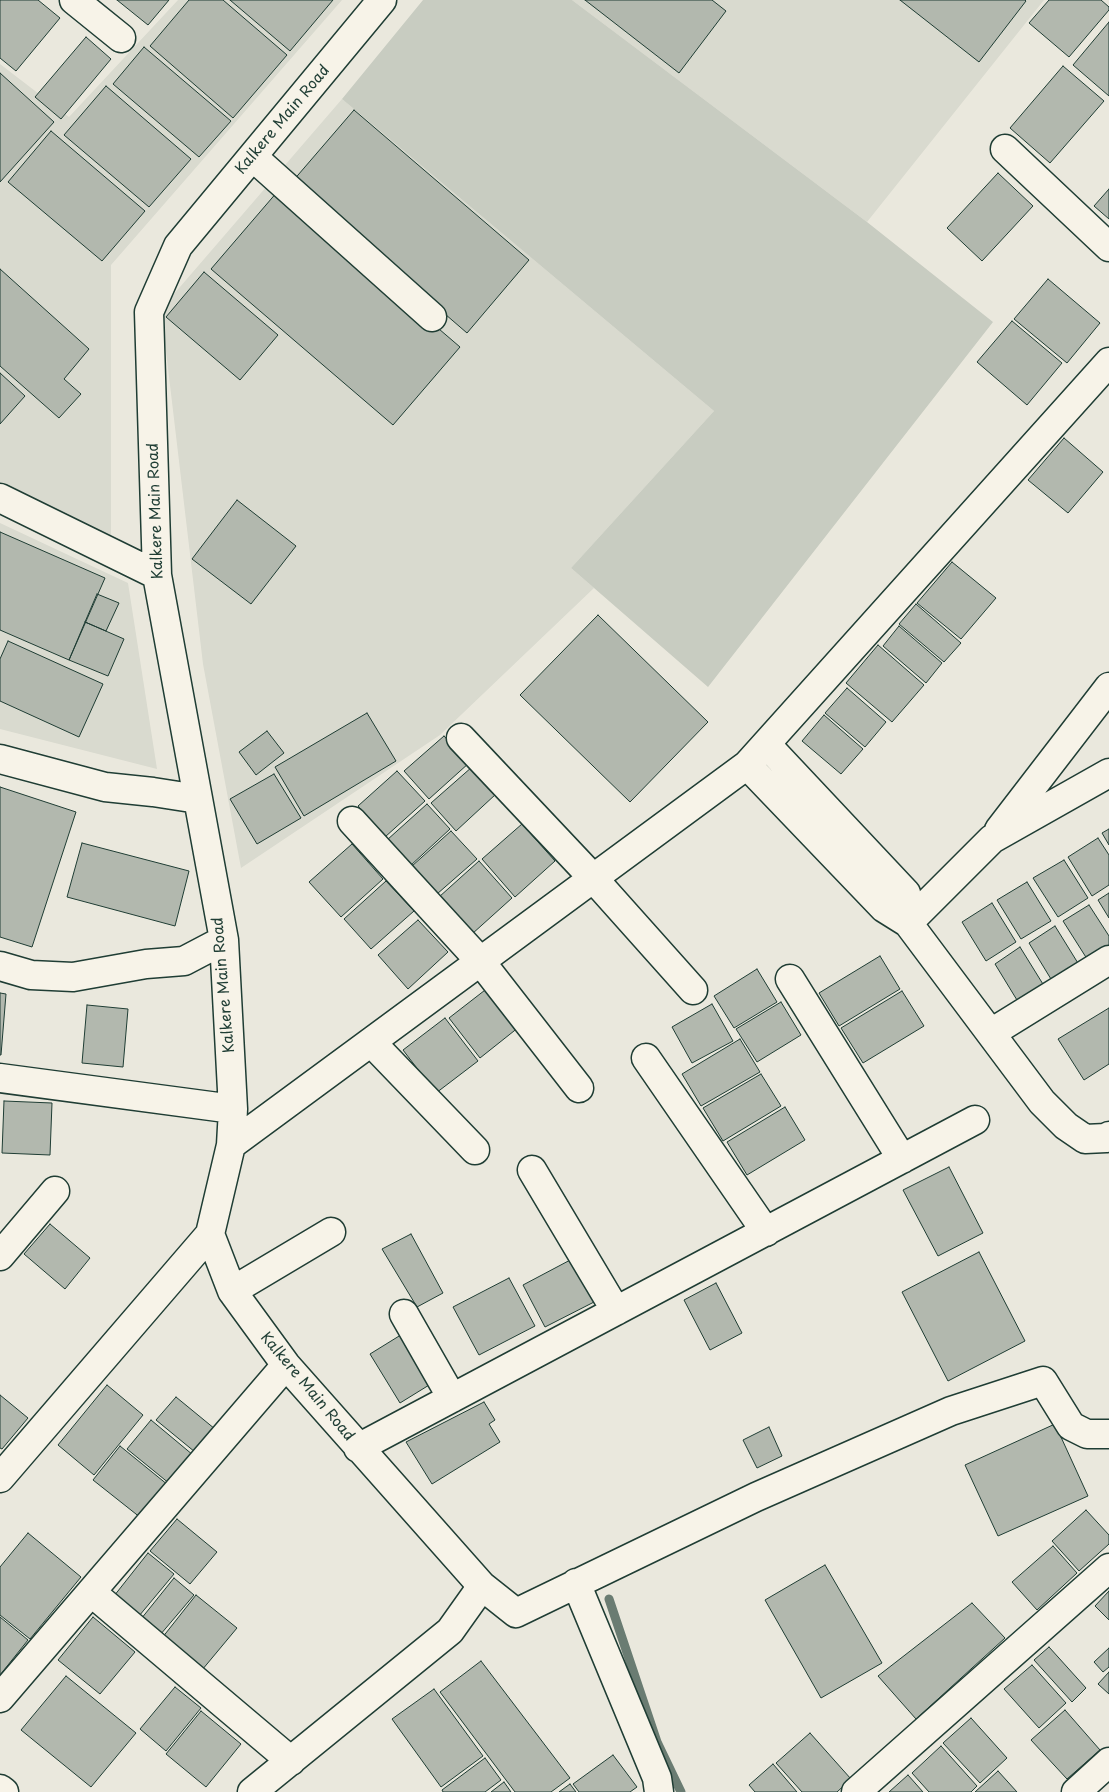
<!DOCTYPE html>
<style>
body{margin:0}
canvas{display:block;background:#eae8dd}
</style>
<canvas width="1109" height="1792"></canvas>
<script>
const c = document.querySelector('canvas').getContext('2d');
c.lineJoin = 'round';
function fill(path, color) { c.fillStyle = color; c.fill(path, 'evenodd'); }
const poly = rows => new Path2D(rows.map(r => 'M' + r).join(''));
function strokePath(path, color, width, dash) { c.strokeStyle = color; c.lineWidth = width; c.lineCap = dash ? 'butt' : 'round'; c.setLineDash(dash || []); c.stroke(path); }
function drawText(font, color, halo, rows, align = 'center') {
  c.font = font + ' "Playpen Sans",sans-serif'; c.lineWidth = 4.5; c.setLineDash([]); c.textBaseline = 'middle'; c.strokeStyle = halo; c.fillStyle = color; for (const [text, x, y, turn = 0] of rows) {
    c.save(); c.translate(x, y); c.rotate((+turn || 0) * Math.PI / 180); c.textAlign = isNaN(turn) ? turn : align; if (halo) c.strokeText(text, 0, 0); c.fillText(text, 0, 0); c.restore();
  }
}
const built = poly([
 [178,0,342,0,111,265,111,542,0,485,0,64,69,117],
 [572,0,1044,0,867,222],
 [342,99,714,411,571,568,594,588,440,735,241,868,203,664,161,309],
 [0,523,128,583,157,769,0,729]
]);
const green = poly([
 [423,0,572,0,867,222,993,322,708,687,571,568,714,411,342,99]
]);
const stream = poly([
 [609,1599,657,1742,681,1792]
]);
const building = poly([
 [0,0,38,0,60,18,16,71,0,58,0,0],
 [117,0,169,0,148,25,117,0],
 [189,0,223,0,287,55,233,118,150,46,189,0],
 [230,0,333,0,290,51,230,0],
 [585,0,712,0,726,11,679,73,585,0],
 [900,0,1025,0,1026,1,979,62,900,0],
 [1049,0,1101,0,1109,7,1109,10,1069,57,1029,23,1049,0],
 [1109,22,1109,96,1073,65,1109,22],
 [86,37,111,59,61,119,35,97,86,37],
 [144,47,231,121,199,157,113,84,144,47],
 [1063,66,1104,101,1050,163,1010,128,1063,66],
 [0,73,54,122,0,182,0,73],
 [106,86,191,159,149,207,64,135,106,86],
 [354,110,529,260,467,333,292,182,354,110],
 [51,131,145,211,102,261,8,182,51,131],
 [998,173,1033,206,982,261,947,228,998,173],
 [1109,189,1109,219,1094,206,1109,189],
 [278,191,460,347,393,425,211,269,278,191],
 [0,269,89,349,64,379,81,394,59,418,0,366,0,269],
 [204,272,278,335,240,380,166,317,204,272],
 [1048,279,1100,323,1067,363,1014,319,1048,279],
 [1012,321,1062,363,1027,405,977,362,1012,321],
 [0,373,25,396,0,424,0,373],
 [1064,438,1103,472,1068,513,1028,480,1064,438],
 [237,500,296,546,251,604,192,559,237,500],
 [0,532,105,578,69,660,0,630,0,532],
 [952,562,996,598,961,639,917,603,952,562],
 [97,594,119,603,106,631,85,622,97,594],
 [916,604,961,643,944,662,899,624,916,604],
 [598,615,708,722,630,802,520,695,598,615],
 [85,622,124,639,108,676,69,660,85,622],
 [899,626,942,663,926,683,883,646,899,626],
 [8,641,103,684,79,737,0,701,0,659,8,641],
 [878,645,924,685,892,722,846,683,878,645],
 [847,688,886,722,865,747,825,713,847,688],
 [367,713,396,761,304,816,275,767,367,713],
 [824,715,863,749,841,774,802,741,824,715],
 [267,731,284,753,256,775,239,752,267,731],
 [444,736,469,763,429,799,404,771,444,736],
 [472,767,496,794,456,831,431,803,472,767],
 [397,771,425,801,385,837,358,806,397,771],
 [274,774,301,818,257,844,230,799,274,774],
 [0,787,76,812,32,947,0,937,0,787],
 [427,804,450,829,410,866,387,840,427,804],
 [522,824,555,861,515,897,482,859,522,824],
 [1109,829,1109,845,1102,833,1109,829],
 [451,831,477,859,437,894,412,866,451,831],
 [1098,838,1109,855,1109,885,1092,896,1068,857,1098,838],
 [82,843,189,871,175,926,67,897,82,843],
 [352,844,383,879,341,917,309,882,352,844],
 [1064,860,1088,898,1058,917,1033,878,1064,860],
 [479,861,512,898,472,934,439,897,479,861],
 [386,881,414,911,371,949,344,919,386,881],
 [1027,882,1051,921,1021,939,997,900,1027,882],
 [1109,893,1109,918,1098,900,1109,893],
 [992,903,1016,942,986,961,962,922,992,903],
 [1089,905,1109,936,1109,950,1089,962,1063,921,1089,905],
 [418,920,448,952,408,989,378,955,418,920],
 [1055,926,1081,968,1054,984,1029,943,1055,926],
 [1020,947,1046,989,1020,1005,995,964,1020,947],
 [880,956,900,989,839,1026,819,993,880,956],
 [757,969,777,1002,734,1028,714,996,757,969],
 [489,987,519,1027,480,1058,449,1018,489,987],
 [902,991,924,1026,863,1063,841,1028,902,991],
 [0,993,6,994,1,1055,0,1055,0,993],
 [781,1002,801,1035,757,1062,736,1029,781,1002],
 [712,1004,733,1041,692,1063,672,1027,712,1004],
 [87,1005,128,1009,123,1067,82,1063,87,1005],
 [1109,1008,1109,1064,1084,1080,1058,1039,1109,1008],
 [445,1018,478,1061,436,1093,403,1050,445,1018],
 [740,1039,760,1072,701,1106,682,1074,740,1039],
 [761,1074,781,1106,723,1141,703,1108,761,1074],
 [4,1101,52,1103,50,1155,2,1153,4,1101],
 [785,1107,805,1140,747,1175,727,1142,785,1107],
 [949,1167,983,1233,938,1256,903,1190,949,1167],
 [50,1224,90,1258,65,1289,24,1254,50,1224],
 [411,1234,443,1293,417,1307,382,1249,411,1234],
 [979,1252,1025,1341,948,1381,902,1292,979,1252],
 [574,1258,596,1301,545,1327,523,1285,574,1258],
 [509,1278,535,1326,479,1355,453,1307,509,1278],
 [716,1283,742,1333,710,1350,684,1300,716,1283],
 [404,1333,434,1382,400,1403,370,1354,404,1333],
 [107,1385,143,1415,94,1475,58,1445,107,1385],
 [0,1395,28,1418,2,1449,0,1448,0,1395],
 [176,1397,215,1429,195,1452,156,1420,176,1397],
 [484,1402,495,1420,489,1424,500,1442,432,1484,406,1442,484,1402],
 [151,1420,193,1455,170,1484,127,1449,151,1420],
 [1055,1424,1088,1496,998,1536,965,1465,1055,1424],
 [769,1427,782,1456,757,1468,743,1440,769,1427],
 [120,1446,168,1485,141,1518,93,1480,120,1446],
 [1086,1510,1109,1535,1109,1544,1079,1571,1052,1541,1086,1510],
 [177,1519,217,1552,190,1584,150,1551,177,1519],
 [28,1533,81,1577,30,1639,0,1615,0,1567,28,1533],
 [1053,1546,1077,1573,1037,1610,1012,1582,1053,1546],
 [148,1553,174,1574,139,1616,114,1596,148,1553],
 [825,1565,882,1663,821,1698,765,1600,825,1565],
 [174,1578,194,1595,160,1635,141,1619,174,1578],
 [1109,1591,1109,1620,1095,1606,1109,1591],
 [196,1595,237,1628,202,1670,162,1638,196,1595],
 [972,1603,1005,1638,916,1719,878,1676,972,1603],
 [0,1617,28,1640,0,1675,0,1617],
 [93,1617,135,1652,100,1694,58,1660,93,1617],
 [1049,1647,1086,1688,1072,1702,1034,1660,1049,1647],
 [1109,1648,1109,1667,1103,1672,1094,1662,1109,1648],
 [481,1661,570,1778,551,1792,515,1792,440,1692,481,1661],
 [1032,1665,1066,1703,1039,1728,1004,1689,1032,1665],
 [1109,1672,1109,1694,1098,1684,1109,1672],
 [66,1676,136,1733,91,1787,21,1730,66,1676],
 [175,1687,201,1708,166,1751,140,1729,175,1687],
 [434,1689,483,1756,441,1787,392,1719,434,1689],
 [1065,1710,1100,1750,1067,1779,1031,1740,1065,1710],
 [201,1711,241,1744,206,1787,166,1754,201,1711],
 [971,1718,1007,1758,980,1783,943,1743,971,1718],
 [810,1733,851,1779,837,1792,802,1792,776,1763,810,1733],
 [941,1746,977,1786,971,1792,929,1792,912,1773,941,1746],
 [613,1755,637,1787,630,1792,579,1792,573,1784,613,1755],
 [485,1758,501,1780,485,1792,443,1792,442,1790,485,1758],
 [773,1764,797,1792,755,1792,749,1785,773,1764],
 [998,1771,1017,1792,975,1792,998,1771],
 [908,1775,923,1792,889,1792,908,1775],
 [504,1782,511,1792,491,1792,504,1782],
 [570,1784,576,1792,559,1792,570,1784]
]);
const minor = poly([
 [74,0,121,38],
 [1005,149,1109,247],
 [253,157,432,317],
 [0,498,157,575],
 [461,738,593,878,693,990],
 [766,744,906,893,908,923],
 [0,759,105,787,153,792,198,799],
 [747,765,884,908,908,923,1042,1102,1066,1126,1085,1139,1106,1138,1109,1136],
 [352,821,481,962,579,1088],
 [999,830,1109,687],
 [908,923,992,839,1109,773],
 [0,966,31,975,73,977,146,964,184,961,224,940],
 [790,979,902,1159],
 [991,1033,1109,960],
 [371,1042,475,1150],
 [646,1058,766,1232],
 [0,1078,233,1109],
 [231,1145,747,765,1109,362],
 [532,1170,616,1311],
 [0,1256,55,1191],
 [232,1291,331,1232],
 [404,1314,452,1398],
 [358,1448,975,1120],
 [0,1478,210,1234],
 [576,1583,657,1778,659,1792],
 [482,1586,516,1613,756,1497,951,1411,1043,1381,1071,1426,1087,1434,1109,1434],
 [91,1592,291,1761],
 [0,1698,286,1365],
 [0,1789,4,1792],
 [252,1792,450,1631,482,1586,286,1365,232,1291,210,1234,231,1145,233,1109,224,940,157,575,149,312,178,246,382,0],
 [856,1792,1109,1568],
 [1076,1792,1109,1762]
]);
const streetNames = [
 ["Kalkere Main Road",283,120,-50],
 ["Kalkere Main Road",156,511,-92],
 ["Kalkere Main Road",224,985,-95],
 ["Kalkere Main Road",307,1387,50]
];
fill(built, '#d9dacf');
fill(green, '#c8ccc1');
strokePath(stream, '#6a7c72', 9);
fill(building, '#b2b8ae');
strokePath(building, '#1f3d34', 1);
strokePath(minor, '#1f3d34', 31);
strokePath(minor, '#f7f3e8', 28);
drawText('15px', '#1f3d34', '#f7f3e8', streetNames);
</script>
